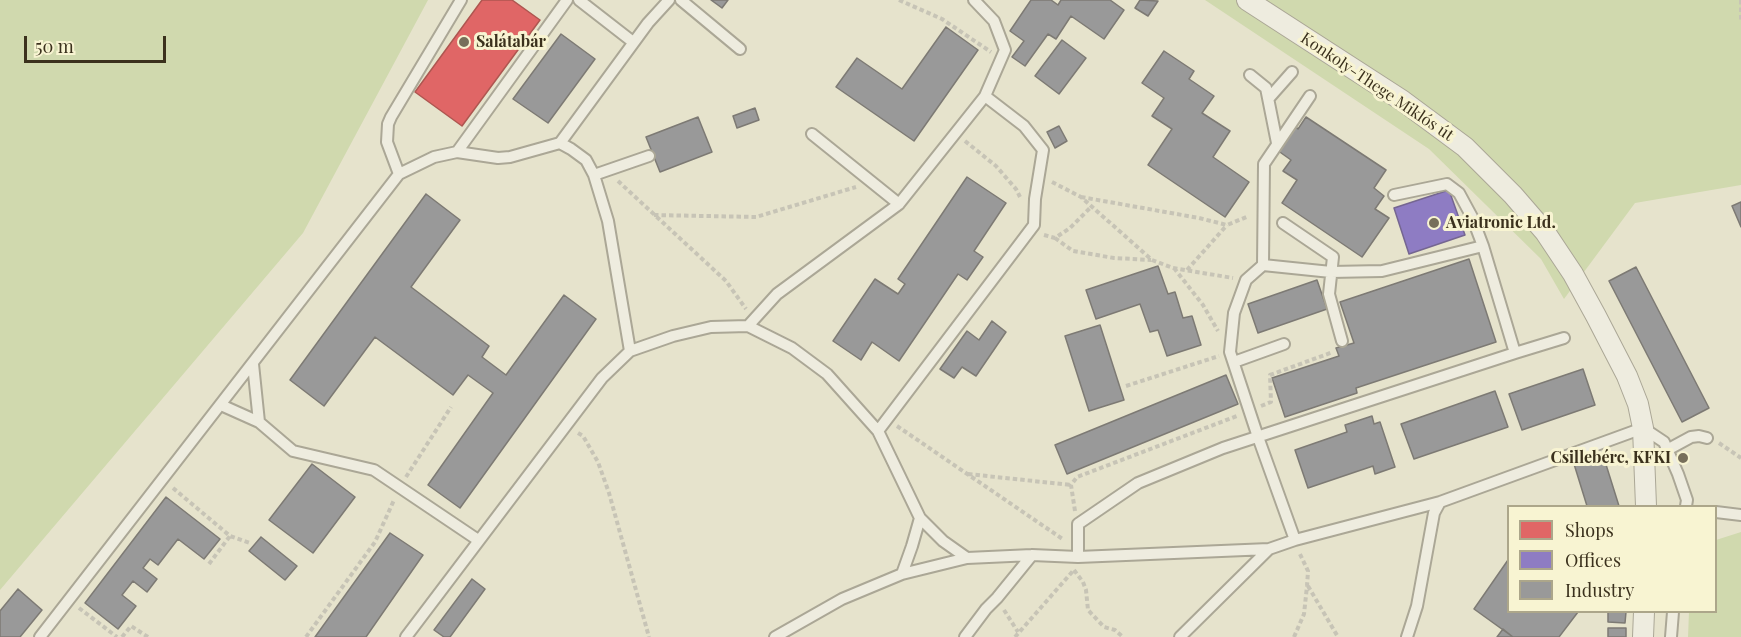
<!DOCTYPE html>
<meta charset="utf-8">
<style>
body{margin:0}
#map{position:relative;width:1741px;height:637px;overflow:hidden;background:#e6e3cc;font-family:"Playfair Display",serif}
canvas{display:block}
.legend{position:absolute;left:1507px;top:505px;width:210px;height:108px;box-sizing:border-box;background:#f8f4d2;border:2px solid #aca68a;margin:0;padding:8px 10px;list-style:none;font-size:18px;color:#3b311d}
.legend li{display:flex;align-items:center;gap:12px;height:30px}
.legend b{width:30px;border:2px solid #aca68a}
.scale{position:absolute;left:24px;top:36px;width:142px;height:27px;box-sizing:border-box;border:3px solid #3b311d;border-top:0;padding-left:8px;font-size:18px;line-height:21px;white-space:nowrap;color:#3b311d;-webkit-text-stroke:4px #f8f4d2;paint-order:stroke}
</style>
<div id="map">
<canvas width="1741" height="637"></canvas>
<ul class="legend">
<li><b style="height:16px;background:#e06666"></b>Shops</li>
<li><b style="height:16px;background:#8e7cc3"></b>Offices</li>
<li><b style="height:16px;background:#999"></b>Industry</li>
</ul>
<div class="scale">50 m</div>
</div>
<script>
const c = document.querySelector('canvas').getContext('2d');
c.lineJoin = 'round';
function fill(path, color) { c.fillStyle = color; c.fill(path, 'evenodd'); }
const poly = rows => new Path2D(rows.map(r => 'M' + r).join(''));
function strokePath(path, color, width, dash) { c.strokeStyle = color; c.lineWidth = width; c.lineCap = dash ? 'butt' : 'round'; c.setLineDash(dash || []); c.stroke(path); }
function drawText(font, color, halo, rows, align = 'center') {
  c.font = font + ' "Playfair Display",serif'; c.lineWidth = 6; c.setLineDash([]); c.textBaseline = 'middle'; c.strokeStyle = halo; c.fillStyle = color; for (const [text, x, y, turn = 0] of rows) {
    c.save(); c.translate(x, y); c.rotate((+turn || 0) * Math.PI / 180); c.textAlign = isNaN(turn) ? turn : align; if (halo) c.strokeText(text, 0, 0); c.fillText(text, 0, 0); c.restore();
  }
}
const green = poly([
 [0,0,428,0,303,233,0,590],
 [1205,0,1741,0,1741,185,1635,203,1564,299,1541,259,1429,149],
 [1741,532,1741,637,1688,637,1689,612,1716,612,1716,540]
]);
const shops = poly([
 [482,0,512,0,540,20,462,126,415,92,482,0]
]);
const offices = poly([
 [1449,190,1465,235,1409,254,1394,208,1449,190]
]);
const industry = poly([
 [711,0,728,0,722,8,711,0],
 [1031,0,1051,0,1058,5,1061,0,1110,0,1124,10,1104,39,1071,16,1056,39,1048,34,1025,66,1012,57,1024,41,1010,31,1031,0],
 [1140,0,1158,1,1148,16,1135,8,1140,0],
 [946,27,978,50,914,141,836,87,857,58,902,89,946,27],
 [561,34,595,59,548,123,513,99,561,34],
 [1062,40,1086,58,1059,94,1035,76,1062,40],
 [1164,51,1194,71,1189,79,1214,96,1202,113,1230,131,1213,157,1249,182,1225,217,1148,165,1172,129,1152,116,1164,98,1142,83,1164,51],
 [755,108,759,120,737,128,733,116,755,108],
 [698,117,712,152,660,172,646,137,698,117],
 [1306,117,1386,170,1374,188,1384,196,1375,209,1389,218,1362,257,1282,203,1297,180,1283,171,1291,160,1277,150,1294,125,1298,129,1306,117],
 [1059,126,1067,141,1055,148,1047,132,1059,126],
 [967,177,1006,203,974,251,983,257,967,280,958,274,899,361,872,342,861,360,833,341,875,279,898,294,905,284,898,279,967,177],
 [426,194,460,220,411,287,489,346,482,357,506,375,564,295,596,319,460,508,428,485,493,393,468,375,453,395,375,337,324,406,290,380,426,194],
 [1741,202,1741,227,1732,206,1741,202],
 [1469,259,1496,342,1356,388,1357,393,1285,417,1272,378,1339,356,1336,348,1354,343,1340,302,1469,259],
 [1158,266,1168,294,1175,292,1183,318,1192,316,1201,345,1167,356,1158,330,1150,332,1140,304,1096,319,1086,290,1158,266],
 [1636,267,1709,408,1682,422,1609,281,1636,267],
 [1317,280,1327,309,1258,333,1248,304,1317,280],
 [992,321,1006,332,976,376,962,367,954,378,940,369,967,331,979,340,992,321],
 [1100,325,1124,400,1089,411,1065,336,1100,325],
 [1583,369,1595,405,1522,430,1509,394,1583,369],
 [1226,375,1238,404,1067,474,1055,445,1226,375],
 [1495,391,1508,427,1414,459,1401,424,1495,391],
 [1372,416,1374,424,1380,422,1395,467,1375,474,1373,466,1308,488,1295,450,1347,432,1345,425,1372,416],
 [1603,455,1619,506,1587,506,1574,464,1603,455],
 [312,464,355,497,313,553,269,520,312,464],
 [166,497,220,539,204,559,178,539,158,565,150,559,143,568,157,579,147,592,133,581,122,595,136,606,118,629,85,603,166,497],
 [390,533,423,555,366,637,315,637,390,533],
 [261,537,297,566,285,580,249,551,261,537],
 [1508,560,1508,612,1578,612,1559,637,1513,637,1474,609,1508,560],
 [472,579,485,589,450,637,444,637,434,630,472,579],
 [18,589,42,610,20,637,0,637,0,611,18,589],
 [1608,612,1626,612,1625,623,1608,622,1608,612],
 [1608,628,1626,628,1626,637,1608,637,1608,628],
 [1503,629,1513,637,1497,637,1503,629]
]);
const path = poly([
 [899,0,942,19,991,52],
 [1741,0,1741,21],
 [965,141,996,166,1016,189,1020,197],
 [618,181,726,281,746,309],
 [1052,182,1081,197,1152,260,1173,268,1233,278],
 [1081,197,1199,218,1227,225,1249,216],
 [654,215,756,217,856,187],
 [1044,235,1055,238,1070,228,1091,207],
 [1055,238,1073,251,1114,258,1151,260],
 [1174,268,1203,305,1218,331],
 [1187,270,1227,225],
 [1126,386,1219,356],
 [1261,406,1271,402,1270,375,1333,352],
 [897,426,1064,540],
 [578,433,583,436,598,462,609,493,649,637],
 [1719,443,1741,458],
 [968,474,1071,485],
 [406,477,451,407],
 [173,488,230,536,250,543],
 [1075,511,1071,485,1077,477,1237,416],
 [209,564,230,536],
 [1074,570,1083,582,1086,590,1088,610,1104,627,1115,630,1123,637],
 [1308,586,1338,637],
 [79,608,117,637],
 [1004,610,1018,632],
 [122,637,131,626,148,637],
 [306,637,375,542,394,500],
 [1015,637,1073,571],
 [1294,637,1304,614,1307,586,1308,571,1299,552]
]);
const service = poly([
 [579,0,633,42],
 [681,0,740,49],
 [1250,75,1266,88,1277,143],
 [1269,98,1292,72],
 [812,134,899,204],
 [560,143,648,23,669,0],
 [457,152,567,0],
 [399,174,387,142,388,124,391,117,461,0],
 [594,175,649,156],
 [1283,223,1333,257,1329,294,1342,341],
 [1263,265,1331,272,1382,271,1483,246],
 [748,326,777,294,899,204,985,96,1005,50,994,21,974,0],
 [1515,353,1564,338],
 [1234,362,1284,344],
 [253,364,259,422],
 [221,405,259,422,293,451,374,470,478,540],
 [878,431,1034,225,1035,199,1043,150,1024,126,985,96],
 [1667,450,1691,437,1699,436,1707,438],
 [1716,512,1741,515],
 [1295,540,1258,437,1230,352,1234,313,1246,280,1263,265,1264,164,1310,96],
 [1078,557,1078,524,1138,483,1223,448,1515,353,1483,246,1472,217,1459,193,1447,184,1394,195],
 [902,574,967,558,1032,555,1078,557,1269,549,1295,540,1440,502,1643,428,1664,442,1678,474,1687,500,1686,506],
 [40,637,399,174,434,157,457,152,498,158,510,157,560,143,571,149,586,160,594,175,608,221,630,351],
 [406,637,602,378,630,351,673,336,711,327,748,326,792,348,827,374,878,431,920,518,943,541,967,558],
 [775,637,842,599,902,574,912,546,920,518],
 [965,637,986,609,997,598,1032,555],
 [1180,637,1269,549],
 [1407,637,1417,606,1434,513,1440,502],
 [1671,637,1673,612]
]);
const minor = poly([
 [1247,0,1403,101,1465,147,1513,195,1545,232,1573,274,1596,316,1627,376,1638,404,1643,428,1646,506],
 [1643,637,1644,612]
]);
const markers = [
 [464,42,6,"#776f5a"],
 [1434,223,6,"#776f5a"],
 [1683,458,6,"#776f5a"]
];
const poiNames = [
 ["Salátabár",476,42],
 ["Aviatronic Ltd.",1446,223],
 ["Csillebérc, KFKI",1671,458,"right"]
];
const streetNames = [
 ["Konkoly-Thege Miklós út",1377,87,34]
];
fill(green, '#d0d9ae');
fill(shops, '#e06666');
strokePath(shops, '#ae5650', 1.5);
fill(offices, '#8e7cc3');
strokePath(offices, '#756691', 1.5);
fill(industry, '#999');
strokePath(industry, '#7d7a74', 1.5);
strokePath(service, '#aba796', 14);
strokePath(minor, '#aba796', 22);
strokePath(path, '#c7c4b6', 4, [4.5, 3]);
strokePath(service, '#eeecdf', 10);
strokePath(minor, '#eeecdf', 20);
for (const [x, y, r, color] of markers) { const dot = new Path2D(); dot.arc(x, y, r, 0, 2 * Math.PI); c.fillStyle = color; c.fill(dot); strokePath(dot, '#f8f4d2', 2); }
drawText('bold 16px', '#3b311d', '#f8f4d2', poiNames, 'left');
drawText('16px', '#3b311d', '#f8f4d2', streetNames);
</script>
